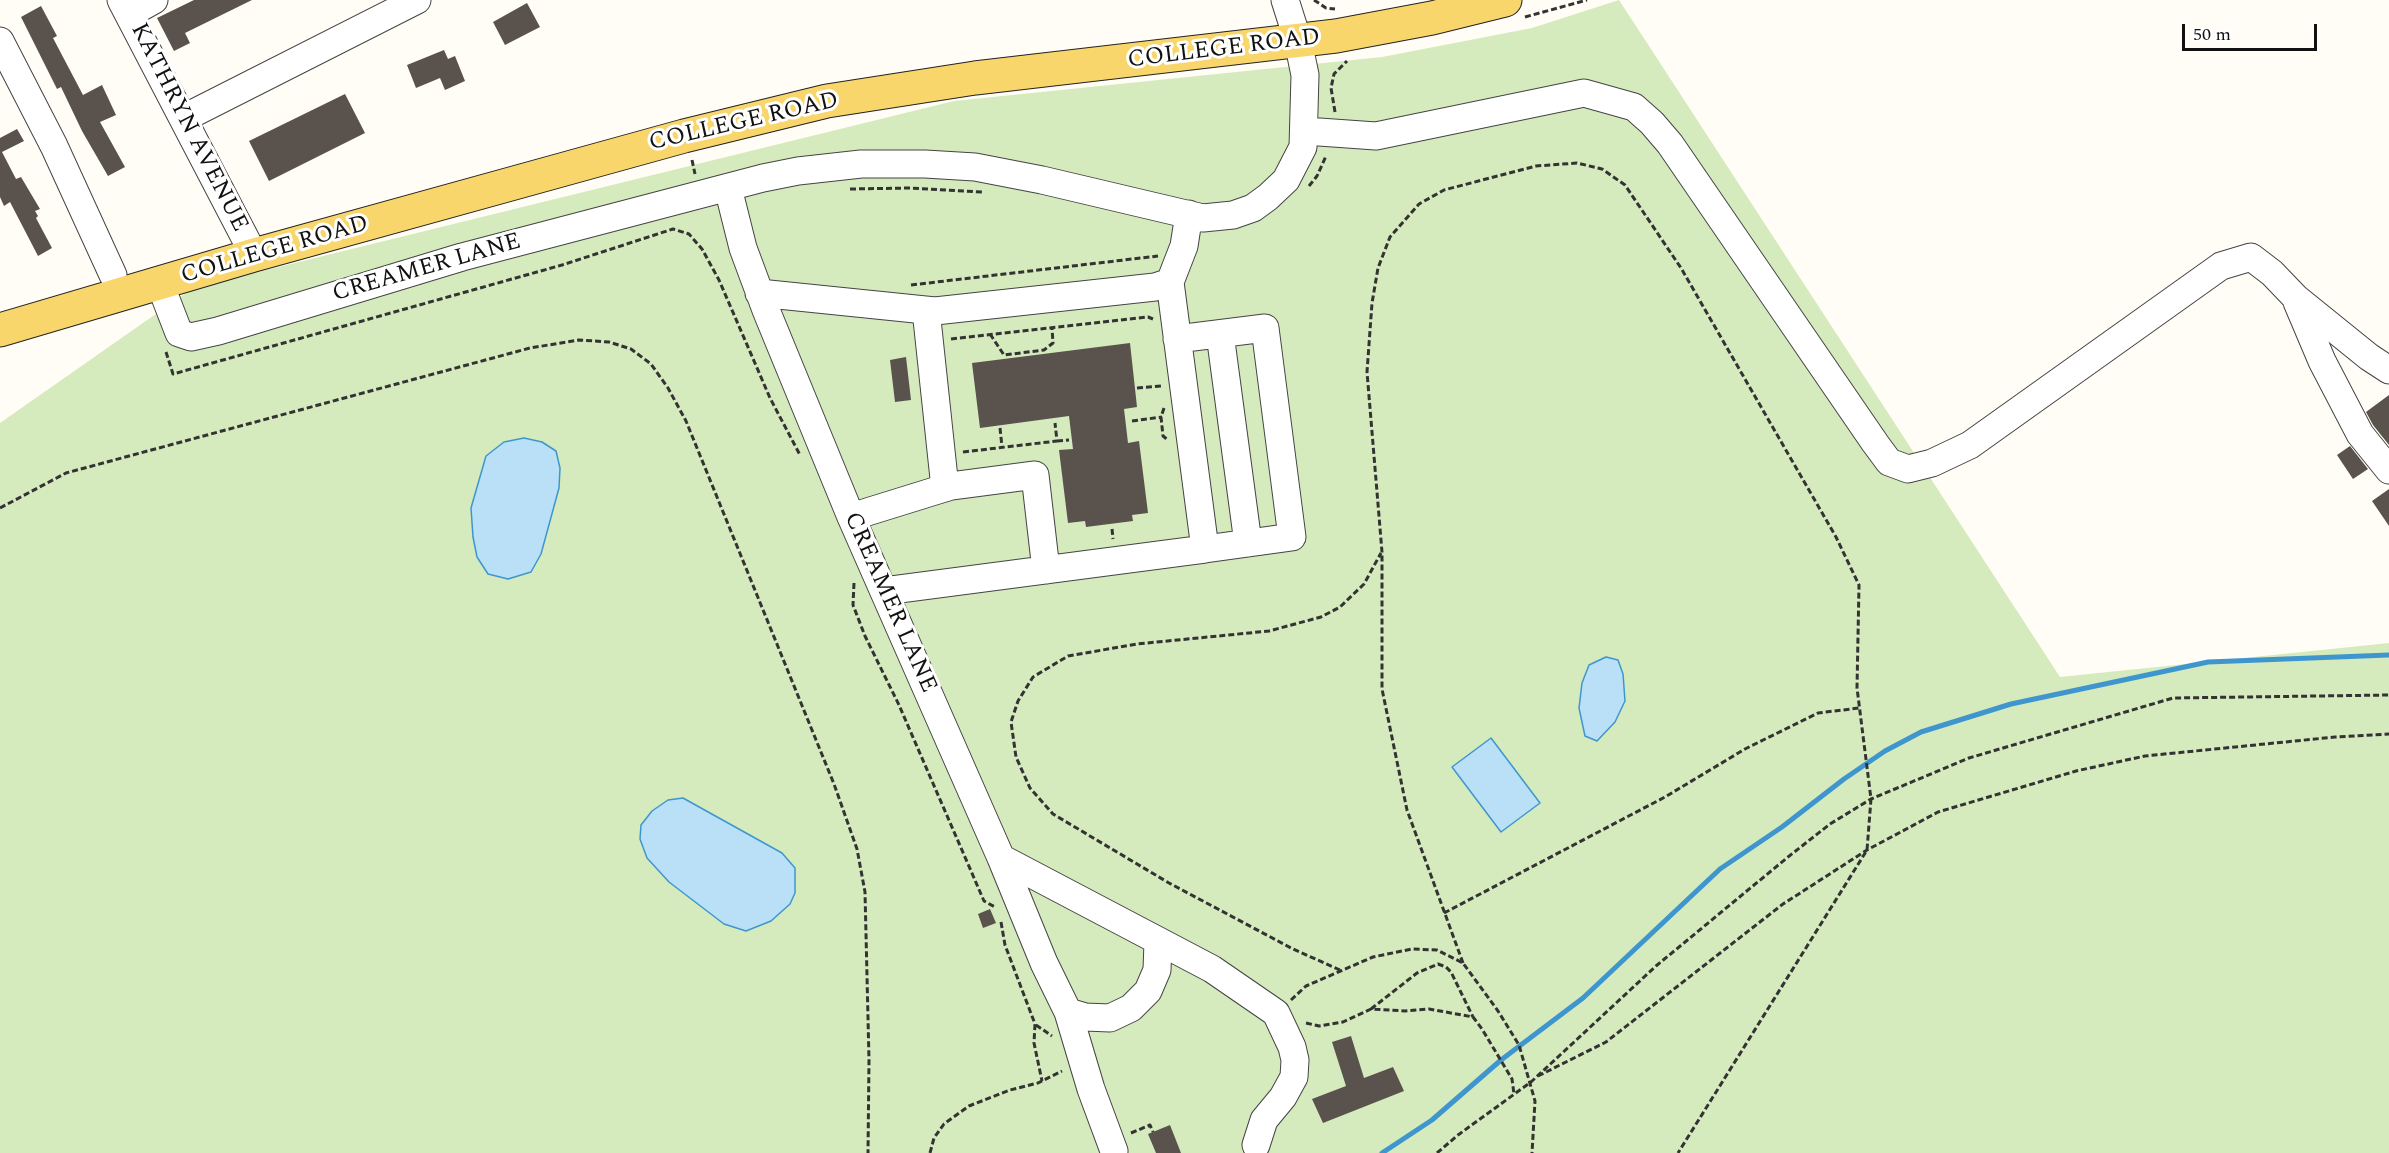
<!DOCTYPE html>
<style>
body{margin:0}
#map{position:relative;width:2389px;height:1153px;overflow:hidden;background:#fffdf5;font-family:Spectral,serif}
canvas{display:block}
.scale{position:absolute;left:2182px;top:24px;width:135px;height:27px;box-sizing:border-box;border:3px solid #111;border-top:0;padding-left:8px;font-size:18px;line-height:21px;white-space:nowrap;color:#111;-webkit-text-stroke:4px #fff;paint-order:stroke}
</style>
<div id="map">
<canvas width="2389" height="1153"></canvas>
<div class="scale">50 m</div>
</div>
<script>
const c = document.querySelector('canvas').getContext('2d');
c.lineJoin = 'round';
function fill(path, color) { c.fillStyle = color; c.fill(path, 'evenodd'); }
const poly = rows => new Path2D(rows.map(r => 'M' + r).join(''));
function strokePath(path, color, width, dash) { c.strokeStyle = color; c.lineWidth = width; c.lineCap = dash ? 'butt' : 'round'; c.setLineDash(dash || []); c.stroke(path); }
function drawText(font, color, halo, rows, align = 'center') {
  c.font = font + ' Spectral,serif'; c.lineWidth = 6; c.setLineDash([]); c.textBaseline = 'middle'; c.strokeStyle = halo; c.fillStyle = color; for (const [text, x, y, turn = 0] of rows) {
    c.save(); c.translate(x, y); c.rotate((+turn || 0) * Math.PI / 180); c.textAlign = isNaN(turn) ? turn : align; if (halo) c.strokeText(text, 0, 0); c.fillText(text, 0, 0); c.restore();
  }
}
const green = poly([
 [1619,0,2060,677,2389,643,2389,1153,0,1153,0,423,193,288,954,101,1382,57,1532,28]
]);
const water = poly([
 [524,438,542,442,556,451,560,468,559,488,541,554,531,572,508,579,488,574,477,557,473,537,471,508,486,456,504,442,524,438],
 [1606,657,1618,660,1623,674,1625,701,1615,722,1597,741,1585,736,1579,708,1582,683,1589,665,1606,657],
 [1491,738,1540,803,1501,832,1452,767,1491,738],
 [683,798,782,853,795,868,795,893,790,904,771,921,746,931,724,924,669,882,647,858,640,839,641,825,652,811,668,800,683,798]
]);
const stream = poly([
 [1382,1153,1432,1120,1501,1060,1583,998,1720,869,1782,827,1844,779,1885,751,1921,732,2011,704,2208,662,2389,655]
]);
const building = poly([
 [194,0,252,0,185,33,190,43,174,51,157,18],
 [527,3,540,27,505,45,493,22],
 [41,6,57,36,53,38,83,95,102,85,116,115,100,122,125,167,108,176,82,131,61,87,57,89,21,17],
 [444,50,448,59,455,56,465,81,445,90,440,78,416,88,407,65],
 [345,94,365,133,269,181,249,141],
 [17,129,24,141,2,152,16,179,21,177,40,209,35,211,38,216,36,218,52,248,38,256,10,202,4,206,0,197,0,138],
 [1130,343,1137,407,1124,409,1128,443,1139,441,1148,513,1132,515,1133,521,1086,527,1085,521,1068,523,1059,450,1073,449,1069,416,980,428,972,363],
 [906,357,911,400,895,402,890,360],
 [2389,395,2389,445,2373,425,2366,412],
 [2350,446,2368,469,2353,479,2337,455],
 [2389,489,2389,526,2372,501],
 [990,909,996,923,983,928,978,914],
 [1351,1036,1364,1078,1393,1067,1404,1091,1323,1123,1312,1099,1346,1086,1332,1042],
 [1170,1125,1181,1153,1156,1153,1148,1134]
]);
const path = poly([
 [1314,0,1326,8,1335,9],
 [1525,17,1587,0],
 [1335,112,1331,88,1334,74,1347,61],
 [692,160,695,174],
 [1309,186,1317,176,1326,156],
 [850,189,910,188,982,192],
 [911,285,1158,256],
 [990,334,1004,355,1044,350,1053,343,1052,328],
 [951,339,1148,317,1153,319],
 [166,352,173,374,562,265,673,229,689,234,702,249,719,280,770,398,800,455],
 [1137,388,1161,386],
 [1164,408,1161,417,1163,436,1168,440],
 [1132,421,1162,417],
 [1000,428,1002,447],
 [1057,441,1069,440],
 [963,452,1057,441,1055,423],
 [0,508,66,473,530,348,579,340,609,342,631,349,651,364,668,388,686,421,834,784,857,849,865,892,869,1060,868,1153],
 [1112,529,1113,539],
 [854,583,853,605,865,636,899,705,984,901,995,907],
 [1444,913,1665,797,1745,749,1818,713,1859,708],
 [1001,922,1005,945,1035,1024,1034,1043,1042,1081],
 [1463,963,1407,810,1382,689,1382,552,1367,372,1372,303,1378,268,1390,237,1419,204,1444,190,1536,166,1577,163,1602,169,1625,185,1681,268,1836,537,1859,585,1857,688,1871,799,1867,850,1678,1153],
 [1340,970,1293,949,1169,883,1053,814,1030,788,1016,757,1011,722,1018,701,1033,677,1068,656,1137,644,1269,631,1321,617,1340,607,1364,584,1381,553],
 [1291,1000,1306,986,1373,957,1412,949,1437,950,1463,963,1498,1011,1519,1045,1535,1101,1532,1153],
 [1371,1009,1417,973,1438,964,1446,967,1451,972,1473,1017],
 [1306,1023,1319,1026,1343,1022,1371,1009,1405,1011,1429,1009,1473,1017,1482,1029,1512,1079,1514,1094],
 [1036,1025,1052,1036],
 [1538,1076,1606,1042,1783,904,1867,850,1938,812,2076,771,2145,756,2335,737,2389,734],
 [1131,1133,1150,1125,1153,1132],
 [930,1153,934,1138,944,1124,969,1106,1010,1090,1038,1083,1062,1071],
 [1437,1153,1458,1135,1531,1082,1656,966,1788,857,1830,824,1871,799,1969,758,2173,698,2389,695]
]);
const minor = poly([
 [121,0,254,255],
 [129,14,154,0],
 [0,41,54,146,113,275],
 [184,118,417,0],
 [1305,131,1376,136,1584,93,1634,107,1652,123,1670,144,1875,443,1889,462,1908,469,1932,463,1970,445,2221,266,2251,257,2272,273,2296,298,2369,357,2389,370],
 [728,188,743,248,766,310,851,517,1001,858,1044,963,1068,1012,1091,1089,1114,1151],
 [160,284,179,333,191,337,218,331,462,257,763,178,798,171,861,164,925,164,975,167,1042,180,1203,218,1233,215,1253,208,1268,197,1286,180,1303,147,1305,75,1298,41,1285,0],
 [759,293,935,311,1155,287,1170,282,1184,246,1189,214],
 [2297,302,2322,361,2360,434,2389,470],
 [926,310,945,488],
 [1220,334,1248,543],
 [1177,339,1265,328,1292,537,1205,549],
 [851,517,951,486,1035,475,1046,570],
 [884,591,1205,549,1170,282],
 [1001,858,1212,969,1276,1013,1292,1047,1295,1060,1294,1077,1283,1097,1264,1120,1256,1145],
 [1068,1012,1085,1017,1110,1018,1131,1008,1148,991,1157,970,1158,942]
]);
const major = poly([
 [0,330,254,255,684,136,827,101,975,78,1336,36,1432,18,1505,0]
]);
const streetNames = [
 ["COLLEGE ROAD",1224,50,-7],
 ["COLLEGE ROAD",744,123,-13],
 ["KATHRYN AVENUE",188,128,63],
 ["COLLEGE ROAD",275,251,-16],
 ["CREAMER LANE",427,269,-16],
 ["CREAMER LANE",889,603,66]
];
fill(green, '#d5ebbd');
fill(water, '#b9e0f7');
strokePath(water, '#3f96cf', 1.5);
strokePath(stream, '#3f96cf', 5);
fill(building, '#5a524d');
strokePath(minor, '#444', 29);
strokePath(major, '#222', 35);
strokePath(path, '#333', 3, [6, 3]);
strokePath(minor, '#fff', 27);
strokePath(major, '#f9d66b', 33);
drawText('24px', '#111', '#fff', streetNames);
</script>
